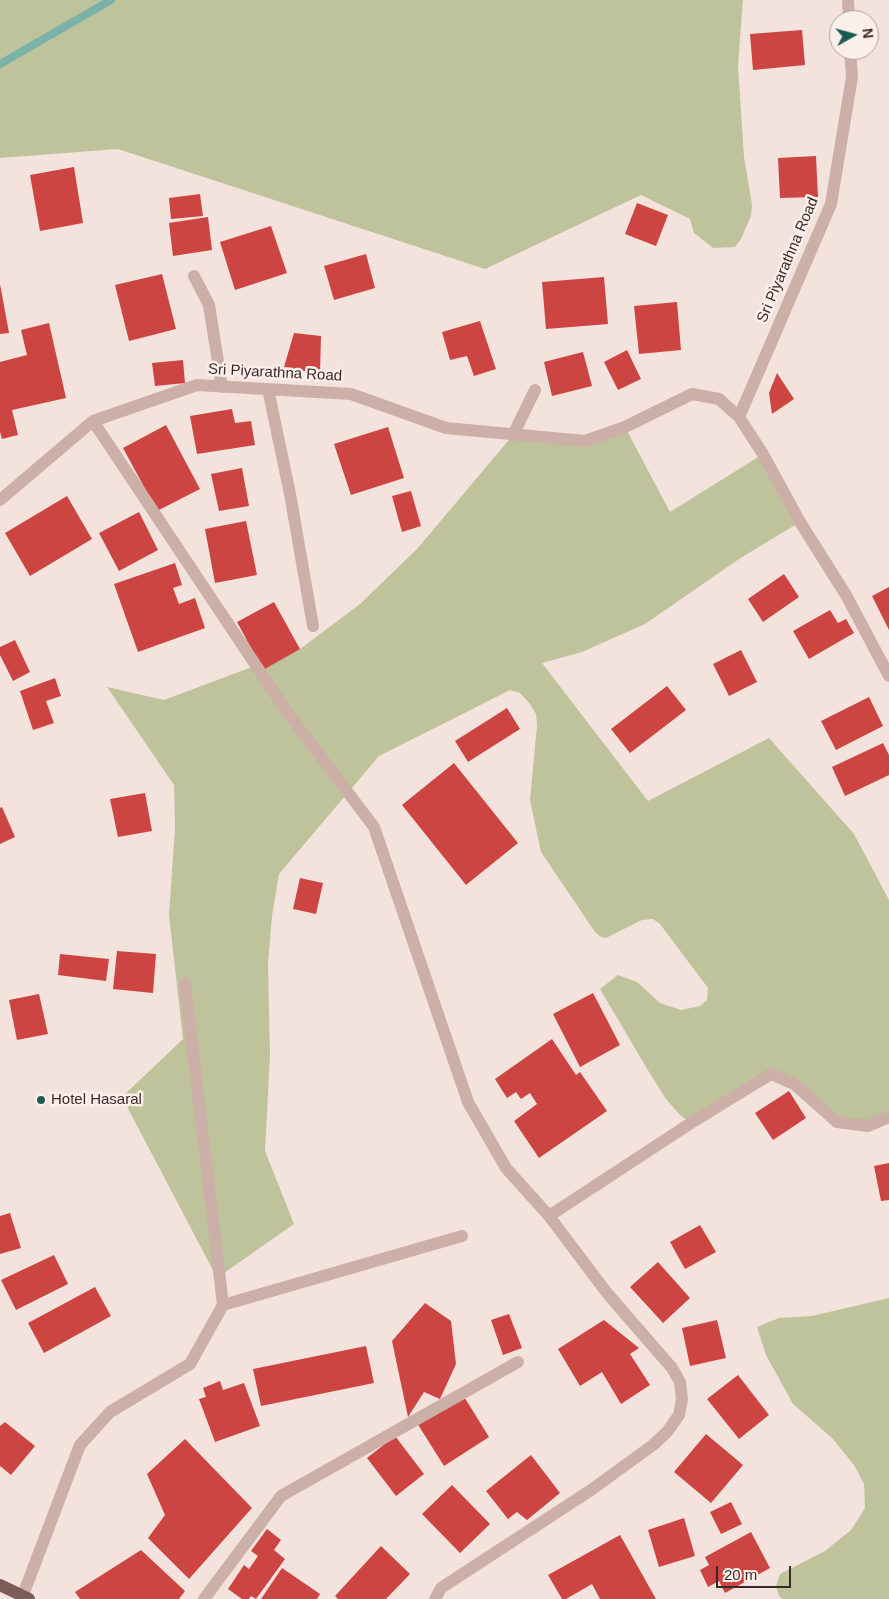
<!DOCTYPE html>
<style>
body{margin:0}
#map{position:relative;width:889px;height:1599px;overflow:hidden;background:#f3e3dc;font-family:Arial,sans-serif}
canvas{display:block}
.north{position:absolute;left:829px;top:10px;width:50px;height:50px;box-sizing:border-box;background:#fbefe9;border:1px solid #ada09c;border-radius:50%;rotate:83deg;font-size:14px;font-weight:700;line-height:20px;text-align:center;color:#392a28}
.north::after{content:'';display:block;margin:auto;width:18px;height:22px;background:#1b5c52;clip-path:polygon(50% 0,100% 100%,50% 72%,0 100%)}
.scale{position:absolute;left:716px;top:1566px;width:75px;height:22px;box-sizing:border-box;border:2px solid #392a28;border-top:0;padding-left:6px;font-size:15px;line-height:18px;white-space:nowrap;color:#392a28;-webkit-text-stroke:4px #fbefe9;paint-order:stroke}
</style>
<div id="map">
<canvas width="889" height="1599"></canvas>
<div class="north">N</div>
<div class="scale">20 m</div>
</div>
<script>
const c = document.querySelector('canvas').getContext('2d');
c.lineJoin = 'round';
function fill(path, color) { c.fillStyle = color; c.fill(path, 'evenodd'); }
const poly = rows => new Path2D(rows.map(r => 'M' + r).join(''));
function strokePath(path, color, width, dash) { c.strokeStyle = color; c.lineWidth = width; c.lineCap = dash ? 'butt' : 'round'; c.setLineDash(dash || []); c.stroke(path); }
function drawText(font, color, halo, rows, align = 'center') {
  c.font = font + ' Arial,sans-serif'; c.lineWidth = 5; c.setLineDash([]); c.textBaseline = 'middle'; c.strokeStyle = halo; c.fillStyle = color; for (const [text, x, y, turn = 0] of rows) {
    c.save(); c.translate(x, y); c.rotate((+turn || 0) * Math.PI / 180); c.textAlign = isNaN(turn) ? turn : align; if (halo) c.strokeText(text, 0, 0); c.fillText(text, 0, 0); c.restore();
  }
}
const green = poly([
 [0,0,743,0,738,66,744,157,752,205,751,216,741,239,735,247,713,248,694,233,690,219,641,195,485,269,118,149,0,158],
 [625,427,670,512,763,454,800,522,739,559,645,624,582,652,542,663,648,801,769,738,854,834,889,900,889,1117,868,1126,837,1122,771,1074,691,1123,680,1115,666,1099,649,1072,600,989,618,975,637,982,660,1003,681,1010,700,1006,707,1000,708,988,660,924,653,919,642,920,606,938,601,937,595,932,541,852,530,800,537,726,536,714,530,704,520,693,510,690,379,756,279,874,272,916,268,964,270,1056,265,1151,294,1224,217,1278,122,1097,183,1039,169,915,175,828,174,785,107,687,164,700,300,649,360,604,417,549,513,435,585,441],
 [889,1298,889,1599,783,1599,779,1596,776,1586,780,1574,825,1551,851,1530,865,1508,864,1484,854,1465,832,1438,793,1404,766,1355,757,1327,779,1318,812,1316]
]);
const stream = poly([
 [0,64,111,0]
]);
const building = poly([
 [802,30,805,65,753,70,750,34],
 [816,156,818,197,780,198,778,158],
 [74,167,83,223,40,231,30,175],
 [200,194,203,216,171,219,169,198],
 [637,203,668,215,656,246,625,234],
 [208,217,212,250,173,256,169,223],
 [271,226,287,273,235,290,220,242],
 [366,254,375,288,334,300,324,266],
 [162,274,176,329,129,341,115,285],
 [604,277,608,324,546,329,542,282],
 [0,284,9,333,0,334],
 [677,302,681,350,639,354,634,306],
 [480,321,496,369,474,376,467,356,450,360,442,332],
 [49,323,66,398,12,410,18,435,2,439,0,432,0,362,27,355,21,330],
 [294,333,321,336,320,374,284,367],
 [627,350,641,379,618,390,604,362],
 [583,352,592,386,552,396,544,362],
 [183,360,185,383,155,386,152,363],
 [777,373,794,399,772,414,769,393],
 [232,409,235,423,251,421,255,445,197,454,190,416],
 [166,425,200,489,157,511,123,448],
 [388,427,404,478,351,495,334,444],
 [242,468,249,506,219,511,211,474],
 [411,491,421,526,402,532,392,496],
 [67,496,92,539,30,576,5,533],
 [139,512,158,550,119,571,99,533],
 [246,521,257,575,215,583,205,529],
 [175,563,182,585,173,588,179,604,195,598,205,628,138,652,114,584],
 [784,574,799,597,763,622,748,599],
 [889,587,889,630,872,596],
 [274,602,300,649,263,670,237,622],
 [830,610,838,623,846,619,854,633,809,659,793,631],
 [15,640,30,672,13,681,0,655,0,647],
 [741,650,757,682,729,696,713,664],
 [55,678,61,696,46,701,54,723,33,730,20,691],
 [667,686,686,710,630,753,611,729],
 [869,697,883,726,836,750,821,721],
 [507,708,520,729,468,762,455,741],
 [883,743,889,755,889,775,845,796,832,767],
 [454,763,518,843,466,885,402,805],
 [145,793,152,831,118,837,110,799],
 [2,807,15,837,0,844,0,808],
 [300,878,323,883,316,914,293,909],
 [117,951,156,954,153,993,113,989],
 [60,954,109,959,106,981,58,975],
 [593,993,620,1045,580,1067,553,1014],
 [39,994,48,1034,17,1040,9,1000],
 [552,1039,576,1075,580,1072,607,1111,539,1158,514,1121,537,1104,530,1093,521,1099,516,1092,507,1098,495,1079],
 [789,1091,806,1118,773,1140,755,1113],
 [889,1163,889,1200,881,1201,874,1166],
 [10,1213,21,1248,0,1254,0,1216],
 [700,1225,716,1252,685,1269,670,1242],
 [54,1255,68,1284,16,1310,1,1280],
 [658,1262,690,1298,663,1323,630,1287],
 [95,1287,111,1316,44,1353,28,1323],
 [425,1303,451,1321,456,1364,440,1399,424,1392,408,1417,392,1341],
 [509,1314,522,1348,503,1355,491,1320],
 [604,1320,639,1348,630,1354,650,1385,621,1404,602,1372,580,1386,558,1349],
 [717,1320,726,1358,690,1366,682,1328],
 [366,1346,374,1383,261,1406,253,1369],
 [738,1375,769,1415,739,1439,707,1399],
 [220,1381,223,1390,244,1383,260,1426,215,1442,199,1399,206,1397,203,1388],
 [463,1395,489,1437,444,1466,417,1423],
 [5,1422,35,1446,11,1475,0,1466,0,1426],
 [706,1434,743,1465,711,1503,674,1472],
 [395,1436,424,1474,396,1496,367,1458],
 [185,1439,252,1508,189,1579,148,1538,165,1515,147,1474],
 [531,1455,560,1493,527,1520,517,1512,508,1519,486,1491],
 [452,1485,490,1524,460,1553,422,1514],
 [731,1502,742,1524,721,1534,710,1512],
 [684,1518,695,1556,659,1567,648,1530],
 [267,1529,281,1540,274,1550,285,1559,256,1599,251,1596,249,1599,242,1599,228,1589,244,1565,249,1569,258,1556,251,1551],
 [751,1532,770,1568,725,1593,719,1581,708,1587,700,1570,709,1565,705,1557],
 [620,1535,656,1599,600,1599,592,1584,566,1599,562,1599,548,1575],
 [381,1546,410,1574,386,1599,338,1599,335,1596],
 [141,1550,185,1591,179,1599,80,1599,75,1592],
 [282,1568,320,1594,317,1599,261,1599]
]);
const minor = poly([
 [848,0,849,20],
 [194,276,209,305,222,387],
 [268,389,290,494,313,626],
 [739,417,763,454,800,522,846,595,889,676],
 [93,421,285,709,374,827,468,1102,506,1168,549,1216],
 [513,435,535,390],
 [0,500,93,421,197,385,351,394,446,428,585,441,625,427,692,394,719,399,739,417,831,204,852,77,850,50],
 [185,984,223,1305],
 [23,1595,80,1445,110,1412,190,1364,223,1305,462,1236],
 [204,1599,281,1496,518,1362],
 [435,1599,441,1588,591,1490,653,1445,667,1432,679,1415,682,1399,680,1382,672,1368,607,1293,549,1216,691,1123,771,1074,794,1084,837,1122,868,1126,889,1117]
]);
const major = poly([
 [0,1585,29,1599]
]);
const markers = [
 [41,1100,5,"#1b5c52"]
];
const streetNames = [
 ["Sri Piyarathna Road",788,260,-67],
 ["Sri Piyarathna Road",275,373,3]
];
const poiNames = [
 ["Hotel Hasaral",51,1100]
];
fill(green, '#bfc39b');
strokePath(stream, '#7ab2a8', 8);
fill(building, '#cc4542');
strokePath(minor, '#ccb0a7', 12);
strokePath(major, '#7b5c58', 12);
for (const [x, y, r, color] of markers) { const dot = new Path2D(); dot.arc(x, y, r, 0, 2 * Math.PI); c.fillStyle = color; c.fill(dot); strokePath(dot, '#fbefe9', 2); }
drawText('15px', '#392a28', '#fbefe9', streetNames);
drawText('15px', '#392a28', '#fbefe9', poiNames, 'left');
</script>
